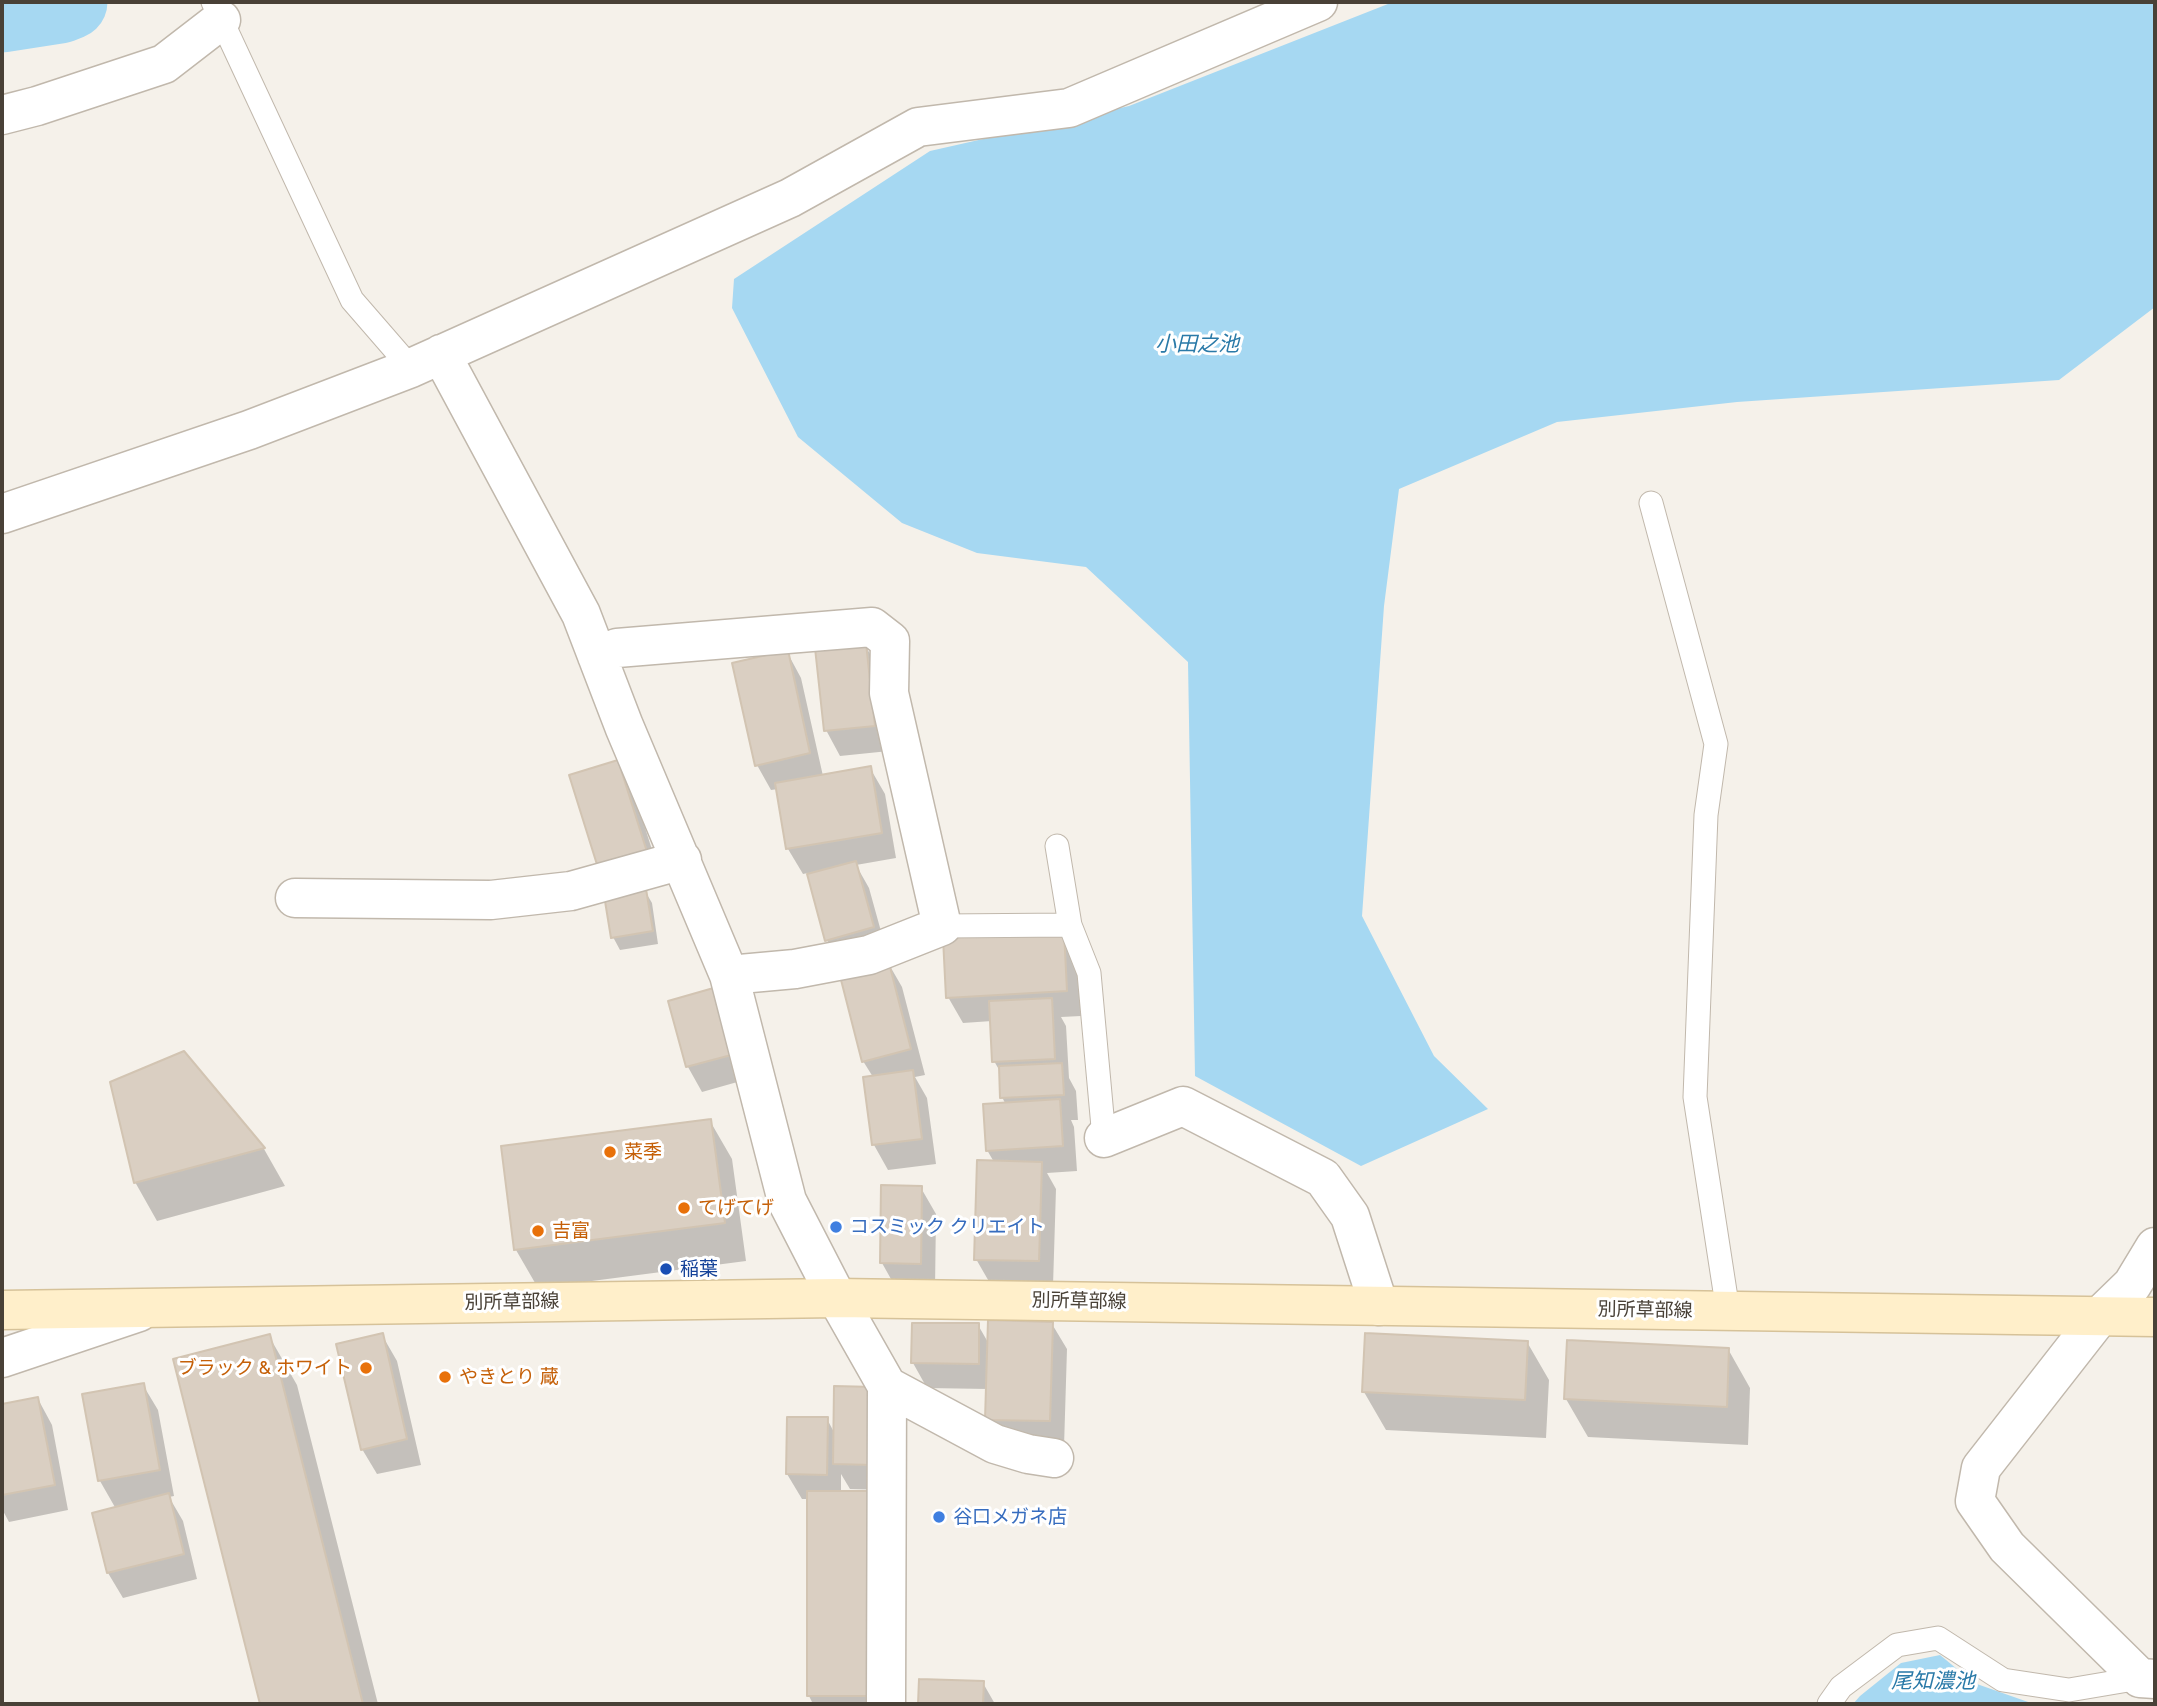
<!DOCTYPE html>
<meta charset="utf-8">
<style>
body{margin:0}
#map{position:relative;width:2157px;height:1706px;overflow:hidden;background:#f5f1ea;font-family:"Golos Text",sans-serif}
canvas{display:block}
.frame{position:absolute;inset:0;border:4px solid #494137;pointer-events:none}
</style>
<div id="map">
<canvas width="2157" height="1706"></canvas>
<div class="frame"></div>
</div>
<script>
const c = document.querySelector('canvas').getContext('2d');
c.lineJoin = 'round';
function fill(path, color) { c.fillStyle = color; c.fill(path, 'evenodd'); }
const poly = rows => new Path2D(rows.map(r => 'M' + r).join(''));
function strokePath(path, color, width, dash) { c.strokeStyle = color; c.lineWidth = width; c.lineCap = dash ? 'butt' : 'round'; c.setLineDash(dash || []); c.stroke(path); }
function drawText(font, color, halo, rows, align = 'center') {
  c.font = font + ' "Golos Text","Noto Sans JP",sans-serif'; c.lineWidth = 6; c.setLineDash([]); c.textBaseline = 'middle'; c.strokeStyle = halo; c.fillStyle = color; for (const [text, x, y, turn = 0] of rows) {
    c.save(); c.translate(x, y); c.rotate((+turn || 0) * Math.PI / 180); c.textAlign = isNaN(turn) ? turn : align; if (halo) c.strokeText(text, 0, 0); c.fillText(text, 0, 0); c.restore();
  }
}
const water = poly([
 [1393,2,2155,2,2155,307,2059,380,1737,402,1557,422,1399,489,1384,606,1362,916,1434,1056,1488,1109,1361,1166,1195,1076,1188,662,1086,567,977,553,902,523,798,437,732,308,734,279,930,151,1129,106],
 [1940,1655,1974,1683,2031,1703,2094,1702,2092,1704,1853,1704,1860,1696,1901,1663]
]);
const shadow = poly([
 [865,645,879,670,889,751,840,756,826,730],
 [787,652,801,678,823,776,870,768,885,794,896,858,856,865,869,888,887,953,842,965,827,940,808,873,803,874,788,849,778,789,771,790,757,765],
 [618,762,632,787,662,881,630,891,645,891,652,903,658,944,620,950,613,937],
 [1063,933,1077,958,1081,1016,1061,1017,1066,1026,1069,1078,1076,1091,1078,1120,1071,1120,1074,1127,1077,1171,1047,1173,1056,1189,1053,1286,991,1285,976,1259,994,1162,987,1150,1006,1105,1002,1097,1001,1073,994,1061,992,1021,963,1023,948,997],
 [887,961,902,987,925,1075,915,1077,927,1098,936,1164,888,1170,874,1145,865,1078,873,1077,863,1061],
 [716,989,748,1079,702,1092,688,1067,670,1002],
 [183,1053,264,1149,285,1186,157,1221,135,1182],
 [710,1121,732,1159,746,1261,538,1288,516,1250,503,1148],
 [921,1188,936,1214,935,1289,896,1288,882,1263],
 [1052,1324,1067,1349,1064,1447,1001,1445,987,1419,988,1389,927,1388,913,1363,978,1325,989,1344],
 [382,1335,397,1361,421,1465,377,1474,362,1449],
 [269,1336,297,1385,378,1704,262,1704,175,1360],
 [1527,1342,1549,1380,1546,1438,1386,1430,1364,1392],
 [1728,1349,1750,1388,1748,1445,1588,1437,1566,1399],
 [143,1385,158,1410,174,1496,169,1497,183,1521,197,1579,123,1598,108,1573,94,1514,116,1509,100,1481,84,1396],
 [836,1388,888,1490,850,1489,841,1474,841,1493,891,1704,813,1704,809,1696,809,1499,802,1499,787,1474,827,1419,835,1434],
 [38,1399,52,1425,68,1510,9,1522,2,1509,2,1406],
 [921,1681,983,1683,995,1704,920,1704]
]);
const river = poly([
 [2,15,60,6,70,2]
]);
const building = poly([
 [866,643,875,726,824,731,815,648,866,643],
 [788,650,810,753,755,766,732,663,788,650],
 [618,760,648,855,599,871,569,775,618,760],
 [871,766,882,833,786,849,775,783,871,766],
 [856,861,874,927,825,941,807,874,856,861],
 [646,889,653,931,611,938,604,895,646,889],
 [1064,931,1067,991,946,998,943,938,1064,931],
 [888,959,911,1049,862,1062,839,972,888,959],
 [717,987,735,1054,686,1067,668,1001,717,987],
 [1052,998,1055,1059,992,1062,989,1001,1052,998],
 [184,1051,265,1148,134,1183,110,1082,184,1051],
 [1062,1063,1064,1095,1000,1098,999,1066,1062,1063],
 [913,1070,922,1139,872,1145,863,1077,913,1070],
 [1060,1099,1063,1146,986,1151,983,1104,1060,1099],
 [711,1119,725,1223,514,1250,501,1146,711,1119],
 [977,1160,1042,1162,1039,1261,974,1260,977,1160],
 [881,1185,922,1186,921,1264,880,1263,881,1185],
 [988,1320,1053,1322,1050,1421,985,1420,988,1320],
 [912,1323,979,1323,979,1364,911,1363,912,1323],
 [383,1333,407,1439,361,1450,336,1344,383,1333],
 [1365,1333,1528,1341,1525,1400,1362,1392,1365,1333],
 [270,1334,363,1704,260,1704,173,1359,270,1334],
 [1567,1340,1729,1348,1727,1407,1564,1399,1567,1340],
 [144,1383,160,1470,98,1481,82,1394,144,1383],
 [834,1386,875,1387,874,1465,833,1464,834,1386],
 [38,1397,55,1485,2,1495,2,1404,38,1397],
 [787,1417,828,1417,827,1475,786,1474,787,1417],
 [807,1491,870,1491,870,1696,807,1696,807,1491],
 [169,1493,184,1554,107,1573,92,1513,169,1493],
 [919,1679,984,1681,983,1704,918,1704,919,1679]
]);
const service = poly([
 [213,2,352,300,411,368],
 [1651,503,1716,744,1706,815,1695,1097,1728,1311],
 [1057,846,1070,925,1089,973,1104,1138],
 [942,926,1070,925],
 [1829,1704,1841,1687,1897,1645,1938,1638,2003,1680,2069,1690,2140,1678]
]);
const minor = poly([
 [2,115,37,106,164,64,221,20],
 [441,354,581,614,624,726,729,975,787,1201,837,1298,887,1386,995,1444,1028,1454,1054,1458],
 [2,514,249,430,411,368,790,198,918,127,1069,108,1318,2],
 [597,656,617,648,872,627,890,641,889,693,942,926,869,955,795,969,729,975],
 [295,898,491,900,571,891,682,860],
 [1104,1138,1183,1106,1323,1178,1350,1216,1379,1306],
 [2155,1247,2132,1285,2099,1317,1981,1468,1975,1501,2007,1547,2140,1678,2155,1679],
 [2,1358,139,1312],
 [886,1704,887,1386]
]);
const secondary = poly([
 [2,1310,837,1298,2155,1317]
]);
const markers = [
 [610,1152,7,"#e8710a"],
 [684,1208,7,"#e8710a"],
 [836,1227,7,"#3f7fe0"],
 [538,1231,7,"#e8710a"],
 [666,1269,7,"#1a4fb4"],
 [366,1368,7,"#e8710a"],
 [445,1377,7,"#e8710a"],
 [939,1517,7,"#3f7fe0"]
];
const foodNames = [
 ["菜季",624,1152],
 ["てげてげ",698,1208],
 ["吉富",552,1231],
 ["ブラック & ホワイト",352,1368,"right"],
 ["やきとり 蔵",459,1377]
];
const shopNames = [
 ["コスミック クリエイト",850,1227],
 ["谷口メガネ店",953,1517]
];
const transitNames = [
 ["稲葉",680,1269]
];
const streetNames = [
 ["別所草部線",1079,1301,1],
 ["別所草部線",512,1302,-1],
 ["別所草部線",1645,1310,1]
];
const waterNames = [
 ["小田之池",1197,344],
 ["尾知濃池",1933,1681]
];
fill(water, '#a6d8f2');
fill(shadow, '#0003');
strokePath(river, '#a6d8f2', 75);
fill(building, '#dacfc2');
strokePath(building, '#d2c4b2', 2);
strokePath(service, '#c1b8ac', 25);
strokePath(minor, '#c1b8ac', 41);
strokePath(secondary, '#d6c299', 41);
strokePath(service, '#fff', 23);
strokePath(minor, '#fff', 38);
strokePath(secondary, '#ffefca', 38);
for (const [x, y, r, color] of markers) { const dot = new Path2D(); dot.arc(x, y, r, 0, 2 * Math.PI); c.fillStyle = color; c.fill(dot); strokePath(dot, '#fff', 2.5); }
drawText('19px', '#c56008', '#fff', foodNames, 'left');
drawText('19px', '#366cbe', '#fff', shopNames, 'left');
drawText('19px', '#164399', '#fff', transitNames, 'left');
drawText('19px', '#494137', '#fff', streetNames);
drawText('italic 21px', '#2a7aa8', '#fff', waterNames);
</script>
